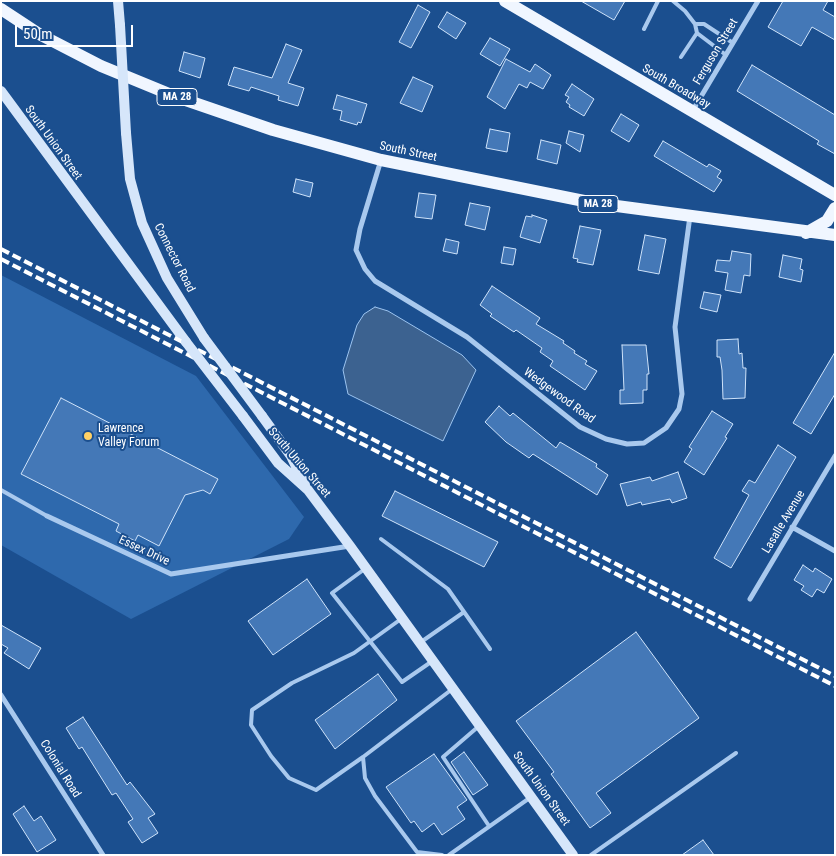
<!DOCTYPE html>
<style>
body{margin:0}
#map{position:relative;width:836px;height:856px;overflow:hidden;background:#1b4f8f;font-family:"Roboto Condensed",sans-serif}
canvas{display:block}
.frame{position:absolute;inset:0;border:2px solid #fff;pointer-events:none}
.scale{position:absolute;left:15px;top:25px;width:118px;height:22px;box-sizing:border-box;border:2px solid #fff;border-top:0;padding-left:6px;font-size:15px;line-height:18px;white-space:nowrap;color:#fff;-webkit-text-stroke:4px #1b4f8f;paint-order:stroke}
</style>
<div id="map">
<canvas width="836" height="856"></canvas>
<div class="frame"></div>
<div class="scale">50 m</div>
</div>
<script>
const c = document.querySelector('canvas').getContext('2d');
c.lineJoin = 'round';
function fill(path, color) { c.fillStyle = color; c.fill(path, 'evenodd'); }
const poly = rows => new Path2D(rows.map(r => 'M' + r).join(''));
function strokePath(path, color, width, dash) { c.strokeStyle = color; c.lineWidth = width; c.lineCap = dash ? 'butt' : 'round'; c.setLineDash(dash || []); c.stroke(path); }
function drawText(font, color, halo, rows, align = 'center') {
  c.font = font + ' "Roboto Condensed",sans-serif'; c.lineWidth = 4; c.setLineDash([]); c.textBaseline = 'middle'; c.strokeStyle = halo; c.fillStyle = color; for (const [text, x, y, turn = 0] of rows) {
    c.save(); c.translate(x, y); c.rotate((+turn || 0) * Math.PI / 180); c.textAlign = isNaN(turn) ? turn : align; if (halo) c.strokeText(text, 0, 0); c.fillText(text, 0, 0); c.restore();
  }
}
const green = poly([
 [1,275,196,376,304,517,289,539,131,619,1,545]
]);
const water = poly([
 [375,307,388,311,462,355,476,370,443,441,348,394,343,370,357,325,364,314,375,307]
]);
const building = poly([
 [581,1,625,1,614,20,581,1],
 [783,1,828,1,823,10,835,17,835,40,812,27,801,46,768,27,783,1],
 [418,5,430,12,411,48,399,42,418,5],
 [447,12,466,23,456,39,438,27,447,12],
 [490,38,510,49,500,66,480,54,490,38],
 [286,44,302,50,288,83,304,88,298,106,278,100,279,96,251,87,249,91,228,85,234,67,272,78,286,44],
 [184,52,205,58,200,78,179,71,184,52],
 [506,59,530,72,535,64,551,75,543,89,530,82,527,88,519,84,505,109,487,97,506,59],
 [752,65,835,115,835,154,817,144,819,141,737,91,752,65],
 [413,77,433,86,422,112,400,103,413,77],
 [572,84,594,99,584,116,569,107,570,105,566,102,569,97,565,95,572,84],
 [337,95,367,104,361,123,358,122,357,125,340,120,342,111,333,109,337,95],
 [621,114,639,125,629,142,611,131,621,114],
 [490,129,510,133,507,152,486,148,490,129],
 [569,131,584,135,580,152,566,143,569,131],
 [541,140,561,145,557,164,537,159,541,140],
 [663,141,707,167,709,164,721,171,717,177,722,180,714,192,654,156,663,141],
 [296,179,313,183,310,197,293,192,296,179],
 [419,193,436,195,432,219,415,217,419,193],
 [470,203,490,207,485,230,465,225,470,203],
 [532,215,547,220,540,243,520,237,526,216,532,217,532,215],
 [580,226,601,230,593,265,577,262,578,259,573,258,580,226],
 [645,235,666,239,659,274,638,270,645,235],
 [446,239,459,242,457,254,443,251,446,239],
 [504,247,516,249,513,265,501,263,504,247],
 [732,251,751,254,750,276,744,275,741,293,725,290,728,273,715,271,717,260,730,261,732,251],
 [783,255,802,259,800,269,803,270,801,282,779,277,783,255],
 [492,286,540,318,536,324,564,341,563,343,575,351,574,353,587,361,585,364,597,371,585,390,550,366,553,361,540,352,542,348,516,330,514,332,490,316,492,314,480,305,492,286],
 [704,292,721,295,717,312,700,308,704,292],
 [738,339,739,354,742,353,743,368,746,368,745,398,723,399,722,370,720,357,717,357,717,340,738,339],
 [622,345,646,345,649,374,647,374,647,390,643,390,643,403,620,404,620,390,624,390,622,345],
 [835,352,835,394,811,434,793,423,835,352],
 [61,398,218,479,210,494,203,490,185,495,159,546,138,535,135,541,116,531,119,524,21,474,61,398],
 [499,406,510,416,513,413,556,448,560,442,597,464,596,467,608,475,597,495,533,454,529,458,506,442,485,422,499,406],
 [712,411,733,424,725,437,727,438,704,475,684,462,692,449,689,447,712,411],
 [778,445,796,457,731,568,714,558,749,495,742,491,749,480,755,483,778,445],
 [678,472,687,498,672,503,670,499,642,505,641,502,627,506,620,484,650,477,652,481,678,472],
 [395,491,498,542,484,567,382,516,395,491],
 [803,565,813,572,815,568,832,579,824,593,817,589,812,597,801,590,804,586,794,580,803,565],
 [307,579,331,614,273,655,248,621,307,579],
 [1,625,41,648,29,669,4,653,8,648,1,644,1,625],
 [636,632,699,718,596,793,611,813,590,828,551,774,554,772,516,721,636,632],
 [378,674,397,700,335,749,315,720,378,674],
 [83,717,127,785,130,782,155,814,148,818,158,833,142,843,128,822,133,819,116,793,112,795,82,747,79,749,66,728,83,717],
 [464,752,488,785,473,795,451,762,464,752],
 [434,754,467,800,457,807,465,819,442,835,434,823,422,832,414,821,411,823,386,787,434,754],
 [24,806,34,821,41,816,56,840,37,852,13,814,24,806],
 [703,840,714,855,682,855,703,840]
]);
const lane = poly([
 [673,1,685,11,695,24,697,33,726,55],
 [695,24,704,24,733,43],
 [644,29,658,1],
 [681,57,697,33],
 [1,490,47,516],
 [381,539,448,589,490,649],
 [366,568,332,593,402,682,431,662],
 [421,642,464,612],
 [479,726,443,757,489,826],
 [363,757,316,790,289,778,271,756,251,725,252,710,292,683,354,653,401,619],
 [442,855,417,852,375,796,365,778,363,757,451,690],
 [449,855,531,797],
 [591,855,736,753]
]);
const street = poly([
 [693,110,758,1],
 [381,160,360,229,356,250,365,269,375,281,467,337,580,427,606,439,627,444,644,443,666,428,679,409,682,394,675,327,690,216],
 [47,516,171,574,350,546],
 [792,527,835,551],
 [750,599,835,456],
 [1,695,103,855]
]);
const secondary = poly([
 [118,1,120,25],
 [1,91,186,342],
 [126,133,130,179,142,223,167,278,204,338],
 [243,416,278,463,308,490,350,546,573,855],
 [262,416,291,456,305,485]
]);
const primary = poly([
 [505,1,835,195],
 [1,9,39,34,101,66,174,96,273,130,381,160,594,203,835,235],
 [806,233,827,221,835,208]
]);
const rail = poly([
 [1,249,835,676],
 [1,259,835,686]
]);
const secondaryBridge = poly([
 [120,25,126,133],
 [204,338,262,416],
 [186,342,243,416]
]);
const markers = [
 [88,436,5,"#ffd166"]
];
const shields = [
 [177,97,40],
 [598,204,40]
];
const shieldNames = [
 ["MA 28",177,97],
 ["MA 28",598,204]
];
const streetNames = [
 ["Ferguson Street",716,52,-59],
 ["South Broadway",676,87,30],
 ["South Union Street",53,143,54],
 ["South Street",408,152,12],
 ["Connector Road",174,258,63],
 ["Wedgewood Road",559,396,36],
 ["South Union Street",299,463,49],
 ["Lasalle Avenue",784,522,-59],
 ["Essex Drive",144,551,25],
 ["Colonial Road",60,769,58],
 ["South Union Street",541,789,54]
];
const poiNames = [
 ["Lawrence",98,429],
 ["Valley Forum",98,443]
];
fill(green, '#2e69ad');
fill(water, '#3c6290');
strokePath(water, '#9cc4f0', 1);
fill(building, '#4478b7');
strokePath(building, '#cfe3fa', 1);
strokePath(lane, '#a9c9ee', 4);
strokePath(street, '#a9c9ee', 5);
strokePath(secondary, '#d6e6fa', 10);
strokePath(primary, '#f0f6ff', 12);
strokePath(rail, '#fff', 4, [9, 4]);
strokePath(secondaryBridge, '#d6e6fa', 10);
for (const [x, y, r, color] of markers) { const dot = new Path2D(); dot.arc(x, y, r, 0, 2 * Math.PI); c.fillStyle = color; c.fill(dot); strokePath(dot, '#1b4f8f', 2); }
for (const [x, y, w] of shields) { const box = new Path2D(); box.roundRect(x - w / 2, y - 8.5, w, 17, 4); c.fillStyle = '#1b4f8f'; c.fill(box); strokePath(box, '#fff', 1); }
drawText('bold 11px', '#fff', null, shieldNames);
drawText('12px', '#fff', '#1b4f8f', streetNames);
drawText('12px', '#fff', '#1b4f8f', poiNames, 'left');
</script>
